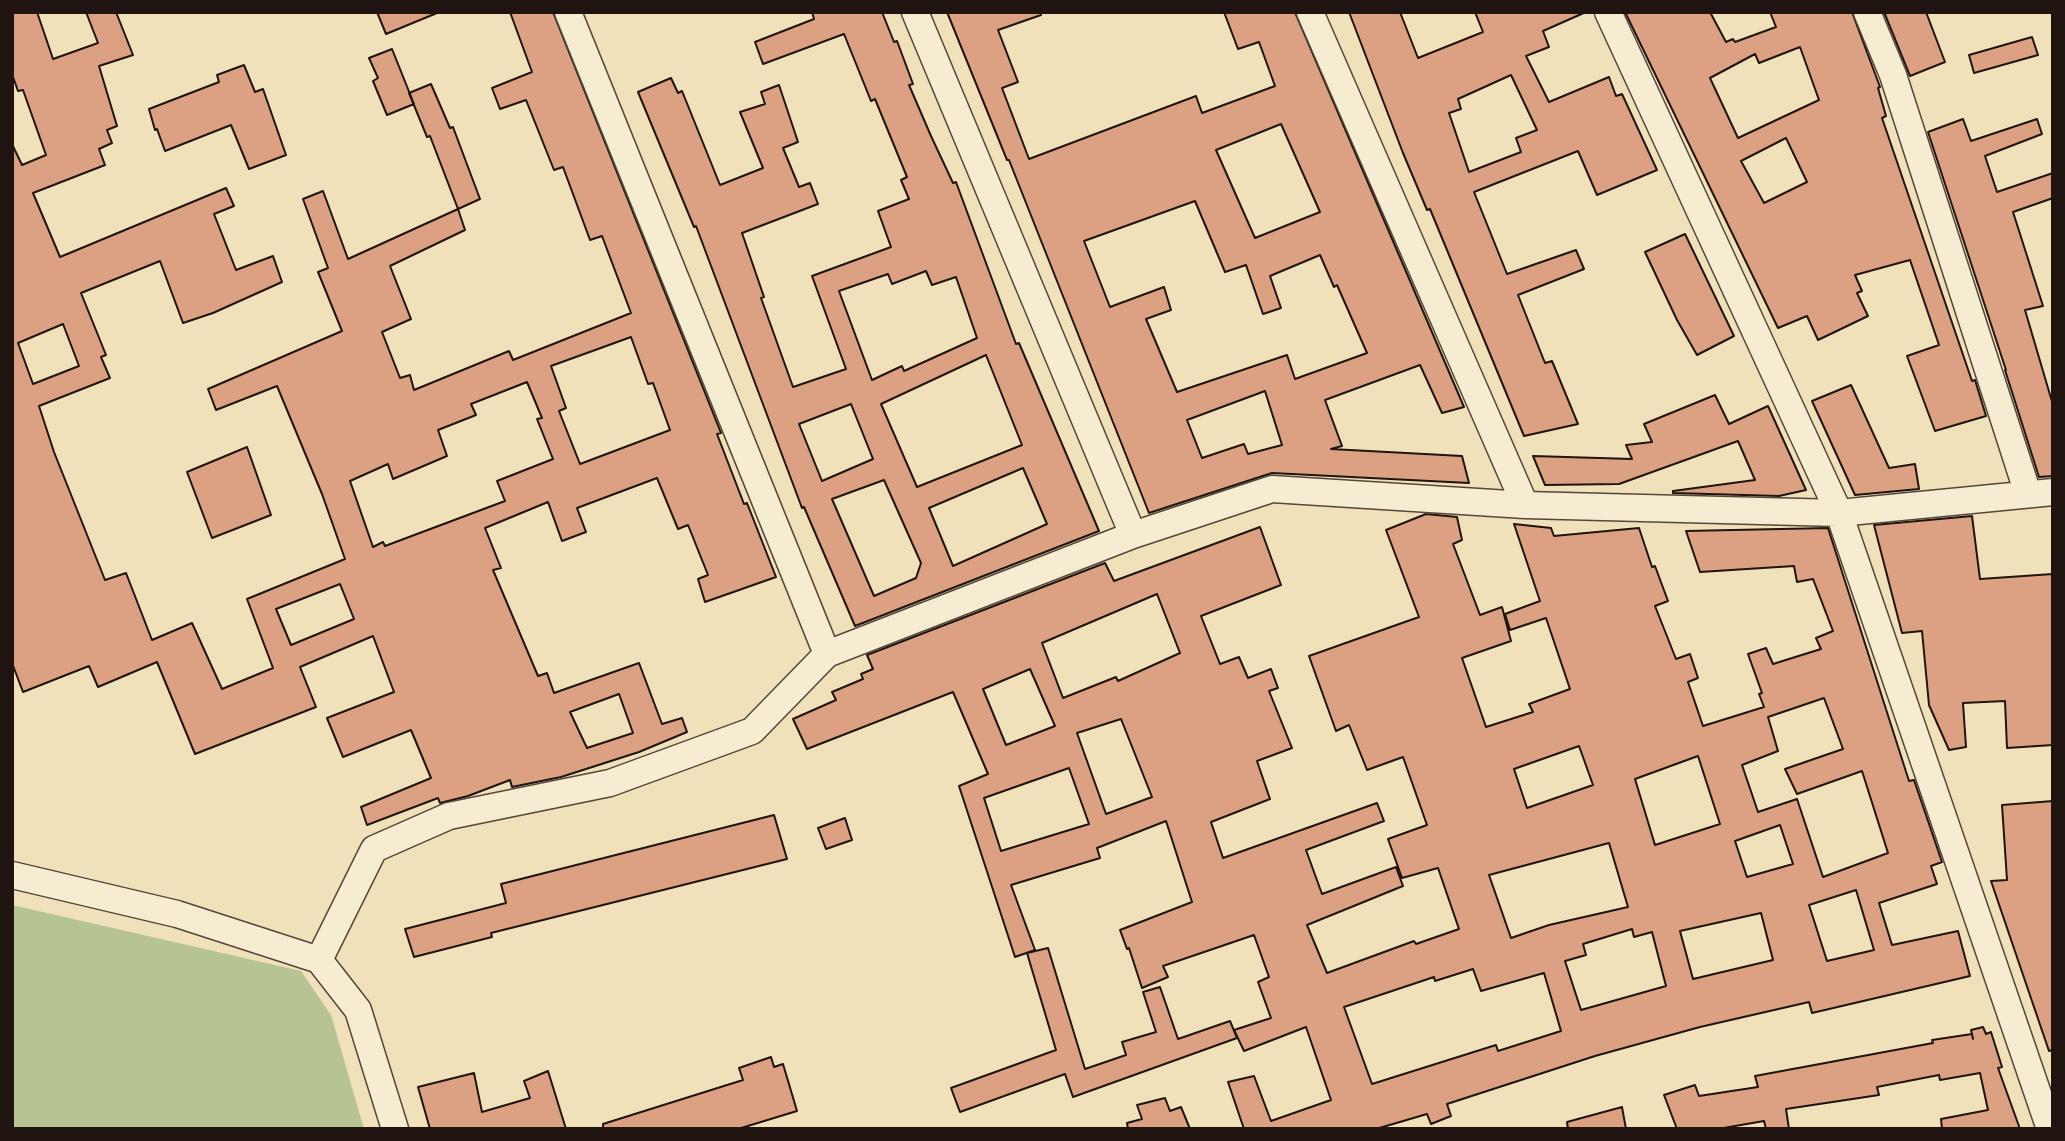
<!DOCTYPE html>
<style>
body{margin:0}
#map{position:relative;width:2065px;height:1141px;overflow:hidden;background:#f1e1ba;font-family:Vollkorn,serif}
canvas{display:block}
.frame{position:absolute;inset:0;border:14px solid #1f140f;pointer-events:none}
</style>
<div id="map">
<canvas width="2065" height="1141"></canvas>
<div class="frame"></div>
</div>
<script>
const c = document.querySelector('canvas').getContext('2d');
c.lineJoin = 'round';
function fill(path, color) { c.fillStyle = color; c.fill(path, 'evenodd'); }
const poly = rows => new Path2D(rows.map(r => 'M' + r).join(''));
function strokePath(path, color, width, dash) { c.strokeStyle = color; c.lineWidth = width; c.lineCap = dash ? 'butt' : 'round'; c.setLineDash(dash || []); c.stroke(path); }
const green = poly([
 [12,905,301,971,331,1015,364,1129,12,1129]
]);
const building = poly([
 [12,12,37,12,53,59,98,43,86,12,116,12,133,55,99,66,117,126,107,130,112,143,99,149,105,165,33,193,60,257,226,188,234,206,214,214,236,270,273,256,282,282,213,313,183,323,160,261,81,293,106,355,101,357,110,378,39,406,54,452,105,580,126,573,152,640,192,623,222,689,273,668,247,599,345,559,322,494,277,386,216,410,208,389,342,331,318,272,328,268,303,199,323,191,348,259,458,209,465,230,390,266,411,319,382,332,400,378,410,375,414,390,509,351,513,360,631,313,602,236,590,240,563,167,554,170,526,100,500,109,492,88,532,72,510,12,553,12,721,433,717,434,744,504,747,503,776,577,705,602,698,579,708,575,688,525,678,529,657,478,577,508,586,532,562,541,548,502,485,528,501,568,493,570,538,676,547,673,554,693,639,663,662,724,682,718,687,732,639,752,561,777,512,787,510,780,468,796,440,803,438,798,367,825,361,807,431,778,411,730,343,757,327,718,394,692,373,636,300,667,316,707,195,754,157,662,98,687,89,666,23,692,12,663,12,144,22,165,46,155,23,90,18,91,12,74,12,12],
 [63,324,79,366,33,384,18,343,63,324],
 [631,337,648,384,653,383,670,430,580,464,559,411,566,408,551,366,631,337],
 [527,382,542,418,537,419,553,459,497,481,505,501,385,546,383,542,373,547,350,481,388,464,393,479,447,456,438,430,476,415,471,404,527,382],
 [340,584,354,619,291,645,276,609,340,584],
 [619,694,633,733,587,748,570,712,619,694],
 [377,12,437,12,437,13,386,34,377,12],
 [812,12,882,12,894,42,897,41,913,84,909,85,931,136,953,183,956,182,1016,344,1019,343,1099,531,855,626,804,507,802,508,696,226,694,227,638,92,671,78,678,93,682,91,720,185,763,168,740,112,765,104,761,92,779,85,798,142,783,148,799,187,810,183,818,204,742,233,764,297,761,298,793,387,846,369,812,276,891,247,878,211,909,199,901,180,907,177,875,99,871,101,844,34,763,64,755,42,814,19,812,12],
 [926,271,932,285,956,277,977,338,904,371,902,366,872,380,839,291,888,274,892,284,926,271],
 [986,355,1022,445,917,487,881,404,986,355],
 [851,404,873,459,822,481,799,424,851,404],
 [1023,468,1047,524,953,566,929,508,1023,468],
 [884,480,921,563,916,578,874,596,832,499,884,480],
 [947,12,1040,12,1041,15,998,30,1018,82,1002,88,1029,159,1196,96,1202,113,1275,86,1259,42,1238,49,1224,12,1295,12,1464,407,1442,413,1420,365,1325,400,1342,446,1331,449,1462,456,1469,483,1272,473,1149,513,1009,160,1007,160,947,12],
 [1281,124,1320,212,1255,238,1216,150,1281,124],
 [1195,201,1225,272,1246,265,1263,314,1281,308,1270,276,1320,255,1334,287,1337,285,1367,353,1295,379,1287,355,1177,392,1146,319,1171,310,1164,287,1110,307,1084,241,1195,201],
 [1265,391,1282,445,1248,454,1244,444,1202,458,1187,420,1265,391],
 [1349,12,1400,12,1418,58,1483,32,1475,12,1586,12,1543,31,1549,47,1526,56,1549,102,1609,77,1616,96,1622,94,1657,170,1597,195,1578,151,1474,192,1507,274,1576,250,1584,269,1518,295,1545,363,1552,361,1578,424,1524,436,1430,209,1427,210,1403,153,1349,12],
 [1511,75,1537,130,1516,138,1521,152,1469,172,1449,113,1461,109,1458,99,1511,75],
 [1625,12,1710,12,1726,42,1733,39,1735,42,1776,27,1770,12,1852,12,1880,87,1878,88,1886,116,1882,118,1972,381,1975,380,1986,416,1935,431,1907,356,1939,345,1910,260,1855,275,1862,291,1857,293,1868,316,1818,340,1807,316,1778,328,1625,12],
 [1800,47,1819,100,1738,138,1710,78,1755,54,1759,63,1800,47],
 [1786,138,1807,182,1764,203,1741,161,1786,138],
 [1884,12,1926,12,1945,62,1910,76,1884,12],
 [2032,37,2038,55,1974,73,1969,55,2032,37],
 [392,49,414,104,387,115,373,81,378,78,369,58,392,49],
 [244,65,255,92,263,89,286,155,249,169,231,125,165,151,157,129,155,130,149,109,219,82,217,75,244,65],
 [431,84,450,128,453,127,480,199,458,209,430,136,427,137,409,93,431,84],
 [1963,119,1971,141,2037,119,2042,134,1985,156,1997,192,2053,173,2053,198,2013,212,2043,306,2025,310,2053,405,2053,476,2039,477,2005,370,2006,370,1928,132,1963,119],
 [1685,234,1734,336,1697,355,1677,320,1645,252,1685,234],
 [1851,385,1889,468,1915,464,1919,489,1855,495,1812,401,1851,385],
 [1715,395,1729,424,1768,406,1806,490,1779,496,1673,493,1673,491,1755,480,1738,441,1619,484,1545,485,1533,456,1632,459,1626,445,1652,442,1644,424,1715,395],
 [247,447,271,515,212,538,187,472,247,447],
 [1426,514,1457,517,1462,540,1453,544,1480,615,1502,607,1511,641,1462,658,1486,727,1533,712,1529,704,1570,689,1546,618,1510,630,1505,614,1540,601,1514,524,1551,528,1554,536,1639,528,1652,567,1655,566,1668,601,1655,606,1676,659,1690,654,1698,678,1688,682,1703,726,1764,707,1759,694,1762,693,1748,654,1766,648,1773,664,1821,649,1816,638,1833,631,1813,579,1797,582,1794,566,1700,572,1686,531,1828,528,1909,781,1914,780,1942,862,1931,866,1937,884,1879,903,1892,945,1958,931,1970,976,1812,1013,1809,1002,1700,1027,1595,1056,1447,1104,1451,1116,1431,1124,1427,1114,1376,1129,1244,1129,1228,1082,1254,1076,1271,1121,1331,1100,1306,1027,1244,1051,1234,1030,1271,1018,1258,982,1269,977,1254,935,1163,966,1168,977,1142,988,1129,948,1127,949,1120,930,1192,902,1166,821,1097,848,1100,858,1011,885,1035,950,1015,957,959,786,988,774,953,692,807,749,793,719,836,700,832,692,863,679,861,674,873,669,867,655,1105,563,1114,581,1260,527,1281,585,1201,616,1220,664,1239,657,1248,678,1271,669,1278,688,1269,691,1292,748,1257,761,1270,799,1211,822,1223,858,1377,803,1384,821,1306,850,1322,894,1396,867,1403,886,1307,925,1327,973,1414,941,1416,944,1459,929,1438,868,1402,878,1388,839,1427,825,1403,757,1367,770,1349,725,1336,731,1309,656,1419,617,1386,530,1426,514],
 [1157,594,1180,653,1118,681,1116,677,1063,698,1042,643,1157,594],
 [1030,669,1055,726,1006,745,983,689,1030,669],
 [1824,698,1843,749,1785,769,1797,794,1862,771,1888,853,1823,877,1797,799,1758,812,1742,765,1778,751,1768,717,1824,698],
 [1121,719,1152,797,1106,814,1077,733,1121,719],
 [1579,746,1593,785,1527,808,1514,769,1579,746],
 [1698,756,1720,824,1655,845,1635,779,1698,756],
 [1069,768,1089,824,1001,851,984,798,1069,768],
 [1780,825,1793,864,1747,877,1735,841,1780,825],
 [1609,843,1628,907,1549,925,1511,938,1489,875,1609,843],
 [1856,890,1874,950,1827,961,1809,905,1856,890],
 [1761,913,1773,960,1693,979,1680,931,1761,913],
 [1632,929,1634,937,1652,932,1666,986,1581,1010,1565,961,1586,955,1583,944,1632,929],
 [1473,969,1481,991,1544,973,1561,1031,1498,1051,1496,1045,1372,1084,1344,1007,1434,977,1435,981,1473,969],
 [1972,516,1980,579,2053,574,2053,745,2007,748,2005,701,1963,703,1966,747,1949,750,1929,705,1922,631,1902,633,1874,525,1972,516],
 [2053,801,2053,1050,2049,1051,1991,881,2007,880,2002,805,2053,801],
 [774,815,787,859,491,933,492,937,414,957,405,929,506,903,501,884,774,815],
 [845,818,852,840,826,849,818,828,845,818],
 [1048,948,1085,1069,1126,1055,1122,1042,1156,1032,1143,992,1160,987,1178,1039,1230,1021,1237,1038,1073,1097,1065,1074,960,1112,951,1088,1056,1050,1027,953,1048,948],
 [1983,1027,1986,1034,1991,1032,2002,1067,1998,1068,2020,1129,1942,1129,1941,1119,1988,1110,1980,1073,1940,1080,1939,1075,1877,1087,1879,1095,1786,1109,1789,1129,1766,1129,1764,1121,1718,1129,1677,1129,1664,1095,1695,1085,1699,1096,1758,1087,1755,1076,1933,1043,1932,1040,1972,1034,1973,1039,1971,1030,1983,1027],
 [771,1057,774,1067,783,1064,797,1111,738,1129,603,1129,603,1124,743,1080,739,1068,771,1057],
 [548,1071,566,1129,430,1129,418,1087,474,1073,482,1112,530,1098,524,1081,548,1071],
 [1165,1098,1170,1111,1181,1107,1190,1129,1128,1129,1127,1123,1142,1119,1137,1105,1165,1098],
 [1622,1107,1626,1129,1568,1129,1567,1122,1622,1107]
]);
const minor = poly([
 [568,12,827,654],
 [915,12,1133,535],
 [1310,12,1525,505],
 [1608,12,1839,513,2050,1129],
 [1867,12,1893,75,2028,494],
 [12,875,177,914,319,960,358,1010,395,1129],
 [319,960,374,849,449,816,610,783,752,731,827,654,1133,535,1272,489,1525,505,1839,513,2053,492]
]);
fill(green, '#b6c392');
fill(building, '#dca183');
strokePath(building, '#1f140f', 2);
strokePath(minor, '#54473a', 29);
strokePath(minor, '#f6ecd2', 26);
</script>
